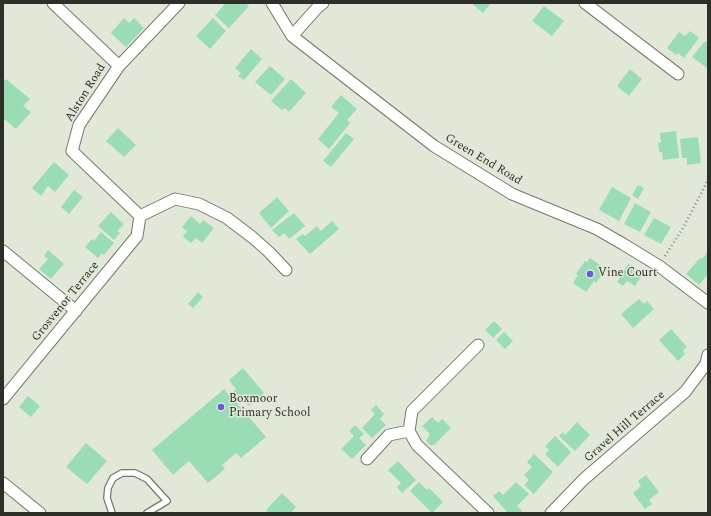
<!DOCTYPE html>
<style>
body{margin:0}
#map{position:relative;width:711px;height:516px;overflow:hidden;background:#e1e8d7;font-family:Spectral,serif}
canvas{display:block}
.frame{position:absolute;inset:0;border:4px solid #2d2f29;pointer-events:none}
</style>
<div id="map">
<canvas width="711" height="516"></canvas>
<div class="frame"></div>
</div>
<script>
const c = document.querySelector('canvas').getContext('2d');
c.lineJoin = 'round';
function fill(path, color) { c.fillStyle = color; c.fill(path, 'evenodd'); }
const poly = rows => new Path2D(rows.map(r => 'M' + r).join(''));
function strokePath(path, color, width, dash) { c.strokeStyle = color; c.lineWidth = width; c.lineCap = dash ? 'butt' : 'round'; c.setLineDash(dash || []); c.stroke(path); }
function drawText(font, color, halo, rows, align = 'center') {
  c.font = font + ' Spectral,serif'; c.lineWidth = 3; c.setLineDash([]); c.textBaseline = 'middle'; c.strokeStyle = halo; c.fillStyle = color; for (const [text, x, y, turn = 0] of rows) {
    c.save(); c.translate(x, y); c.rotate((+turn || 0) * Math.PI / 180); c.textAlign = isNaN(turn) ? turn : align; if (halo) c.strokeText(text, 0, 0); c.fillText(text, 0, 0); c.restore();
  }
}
const building = poly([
 [226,3,246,3,249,6,229,28,215,15],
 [471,3,491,3,483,13],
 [544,6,564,21,552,36,532,21],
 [124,18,129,23,134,18,144,28,126,47,111,33],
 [213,18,226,31,210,49,196,36],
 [690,31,699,38,684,58,678,53,676,55,667,48,679,32,685,36],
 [705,41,708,44,708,69,692,57],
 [251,49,262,59,244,80,238,76,241,73,235,68],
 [270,66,285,79,271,95,255,82],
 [630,69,642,79,629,96,617,86],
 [6,79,30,99,23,106,31,112,16,129,3,118,3,82],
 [291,79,306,93,289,112,285,108,282,110,271,101],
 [341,95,357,109,347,120,350,123,329,149,318,139,339,113,331,107],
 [118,128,136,145,124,157,106,141],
 [676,131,679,158,663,160,662,152,659,152,658,143,661,142,660,133],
 [346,133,354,139,331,167,323,161],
 [698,137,701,163,687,165,687,158,682,158,680,139],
 [54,162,69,175,55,192,48,186,41,196,32,188],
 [638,185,644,188,638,199,632,195],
 [612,187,631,198,619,221,599,210],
 [74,190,83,197,69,214,61,207],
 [277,197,289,211,271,228,259,213],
 [635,203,651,212,640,232,624,224],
 [111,212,124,224,117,231,120,233,114,240,98,226],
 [294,213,305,226,289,239,284,233,279,237,272,230],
 [191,216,200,224,203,220,214,228,202,243,196,238,191,243,183,237,187,231,182,227],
 [654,218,671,227,661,244,644,235],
 [332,221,339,229,310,254,296,239,303,234,305,236,317,226,321,231],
 [101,232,114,243,104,255,102,253,98,258,85,247,92,239,94,241],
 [48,250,64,264,51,279,39,269,48,259,44,256],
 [708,251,708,274,699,285,686,274,700,258,702,259],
 [590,258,603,267,600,271,603,273,596,283,594,281,586,292,573,283,578,275,576,274,585,261,587,262],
 [628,264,643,274,635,286,627,281,623,286,617,282],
 [198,292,203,297,193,308,188,304],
 [639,299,644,304,647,301,654,309,633,328,621,314],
 [494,321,502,329,493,338,485,330],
 [671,329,687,347,683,350,685,354,678,361,659,340],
 [504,332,513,341,505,349,496,340],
 [243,368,264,393,249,406,241,397,236,402,266,437,241,458,236,453,222,465,225,469,208,483,189,461,173,475,152,450,224,389,229,395,236,389,229,380],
 [28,396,40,406,31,417,19,407],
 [376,405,384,414,380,419,386,425,372,438,362,428,375,414,371,410],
 [432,417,438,423,442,419,451,428,434,445,430,445,426,441,430,434,422,426],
 [577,422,590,435,575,451,559,436,563,432,565,435],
 [355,425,364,434,359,438,366,445,352,459,341,449,354,436,349,431],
 [555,436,571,452,558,467,545,454,549,450,545,446],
 [86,443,107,461,87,484,66,467],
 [534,454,553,472,534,494,524,485,529,480,524,475,532,467,527,462],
 [398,461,416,480,402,493,397,487,401,483,388,470],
 [646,475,659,492,649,500,652,504,645,509,633,493,641,486,638,481],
 [419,482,427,490,429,488,443,502,432,513,410,491],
 [516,482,529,494,517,506,522,511,520,513,508,513,493,496,499,491,503,495],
 [282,493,296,507,291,513,269,513,266,510]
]);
const path = poly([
 [665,256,683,228,708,180]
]);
const lane = poly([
 [112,513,107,498,108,488,113,478,122,473,135,473,147,479,167,501,147,513]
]);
const street = poly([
 [53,3,119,66],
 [272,3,292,36,434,146,512,194,597,229,623,244,659,266,708,303],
 [585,3,678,74],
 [292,36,317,8,323,3],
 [140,216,72,151,79,125,119,66,179,3],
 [140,216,175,199,199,204,227,218,252,237,269,252,286,270],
 [3,251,76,311],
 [478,345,412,411,409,431,417,445,488,513],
 [3,399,137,236,140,216],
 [367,459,389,435,409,431],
 [3,483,40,513],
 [551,513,584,479,685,392,706,364,708,355]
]);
const markers = [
 [590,274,4,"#695bd5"],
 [221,407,4,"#695bd5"]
];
const streetNames = [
 ["Alston Road",86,93,-58],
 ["Green End Road",483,160,31],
 ["Grosvenor Terrace",66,302,-51],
 ["Gravel Hill Terrace",625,427,-41]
];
const poiNames = [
 ["Vine Court",598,274],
 ["Boxmoor",229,400],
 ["Primary School",229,414]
];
fill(building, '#9addb5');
strokePath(lane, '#747a6b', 8);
strokePath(street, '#747a6b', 13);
strokePath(path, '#82877c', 2.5, [1, 3]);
strokePath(lane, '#fff', 5.5);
strokePath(street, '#fff', 11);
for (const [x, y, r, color] of markers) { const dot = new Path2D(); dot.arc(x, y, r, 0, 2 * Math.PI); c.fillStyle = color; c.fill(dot); strokePath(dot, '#e1e8d7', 1.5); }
drawText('12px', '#2d2f29', '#e1e8d7', streetNames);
drawText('12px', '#2d2f29', '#e1e8d7', poiNames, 'left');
</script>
